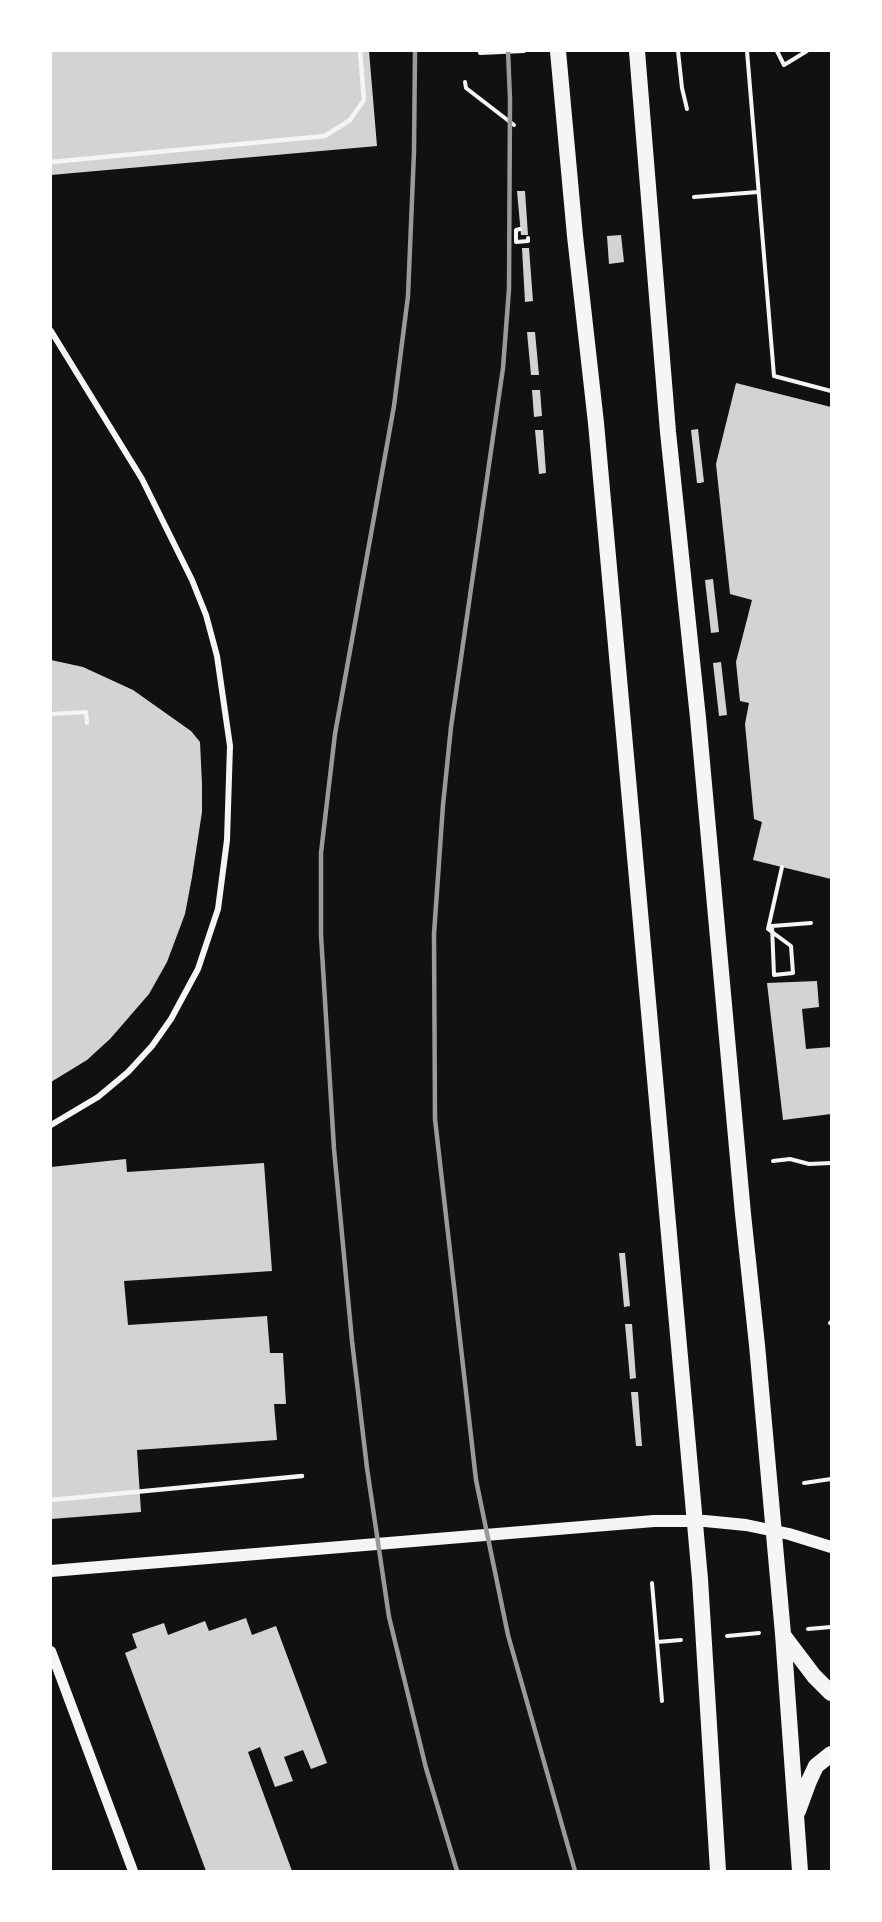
<!DOCTYPE html>
<style>
body{margin:0}
#map{position:relative;width:882px;height:1922px;overflow:hidden;background:#111;font-family:Quicksand,sans-serif}
canvas{display:block}
.frame{position:absolute;inset:0;border:52px solid #fff;pointer-events:none}
</style>
<div id="map">
<canvas width="882" height="1922"></canvas>
<div class="frame"></div>
</div>
<script>
const c = document.querySelector('canvas').getContext('2d');
c.lineJoin = 'round';
function fill(path, color) { c.fillStyle = color; c.fill(path, 'evenodd'); }
const poly = rows => new Path2D(rows.map(r => 'M' + r).join(''));
function strokePath(path, color, width, dash) { c.strokeStyle = color; c.lineWidth = width; c.lineCap = dash ? 'butt' : 'round'; c.setLineDash(dash || []); c.stroke(path); }
const building = poly([
 [51,51,369,51,377,146,51,175],
 [517,191,525,191,528,235,521,235],
 [621,235,624,262,609,264,607,236],
 [522,248,529,248,533,301,525,302],
 [527,332,535,332,539,375,531,375],
 [736,383,831,407,831,879,753,860,762,822,754,819,745,724,749,703,740,701,736,662,752,600,730,594,716,464],
 [532,390,540,390,542,416,534,417],
 [698,429,704,482,700,483,697,483,691,430],
 [535,430,543,430,546,473,539,474],
 [713,579,719,632,711,633,705,580],
 [51,660,83,667,133,690,191,731,200,742,202,784,202,812,192,877,185,914,167,962,149,994,110,1039,87,1060,51,1082],
 [721,662,727,715,719,716,713,663],
 [817,981,819,1007,802,1009,806,1049,831,1047,831,1114,783,1120,767,983],
 [126,1159,127,1172,264,1163,272,1271,124,1281,128,1325,267,1316,270,1353,283,1353,286,1404,274,1404,277,1440,137,1450,141,1512,51,1519,51,1167],
 [619,1253,625,1253,630,1306,624,1307],
 [625,1324,632,1324,636,1378,630,1379],
 [631,1392,638,1392,642,1446,636,1446],
 [246,1618,252,1635,276,1626,327,1763,311,1769,303,1750,284,1757,293,1781,275,1787,260,1747,248,1752,292,1871,206,1871,125,1653,137,1648,132,1634,164,1623,168,1635,205,1621,209,1631]
]);
const path = poly([
 [678,51,682,88,687,109],
 [747,51,774,376,831,391],
 [777,51,784,65,807,51],
 [480,53,524,51],
 [465,82,466,88,514,125],
 [694,197,758,192],
 [520,229,516,230,516,242,528,241,528,238],
 [51,714,86,712,87,723],
 [782,867,768,929,791,946,793,973,774,975,772,926,811,923],
 [773,1161,790,1159,809,1164,831,1163],
 [830,1323,831,1322],
 [804,1483,831,1479],
 [652,1583,662,1701],
 [808,1629,831,1627],
 [727,1636,759,1633],
 [657,1642,681,1640]
]);
const service = poly([
 [51,162,325,136,350,120,364,100,360,51],
 [51,1500,302,1476]
]);
const minor = poly([
 [51,331,142,479,192,580,206,615,217,656,230,746,227,840,218,909,198,969,171,1019,152,1046,128,1072,98,1097,51,1125]
]);
const tertiary = poly([
 [51,1651,133,1871]
]);
const secondary = poly([
 [51,1571,654,1521,705,1521,746,1525,789,1534,831,1547]
]);
const trunk = poly([
 [558,51,575,236,596,423,700,1579,718,1871],
 [637,51,668,432,698,718,743,1214,757,1345,783,1634,800,1871],
 [783,1635,814,1676,831,1693],
 [798,1811,809,1781,816,1766,831,1754]
]);
const rail = poly([
 [415,51,414,152,408,296,394,406,335,734,321,853,321,935,334,1149,352,1341,367,1468,389,1617,426,1768,457,1871],
 [508,51,510,99,509,289,503,368,451,727,443,805,434,934,435,1119,476,1480,508,1635,575,1871]
]);
fill(building, '#d3d3d3');
strokePath(path, '#f5f5f5', 4);
strokePath(service, '#f5f5f5', 4.5);
strokePath(minor, '#f5f5f5', 6);
strokePath(tertiary, '#f5f5f5', 10);
strokePath(secondary, '#f5f5f5', 12);
strokePath(trunk, '#f5f5f5', 16);
strokePath(rail, '#9a9a9a', 4.5);
</script>
